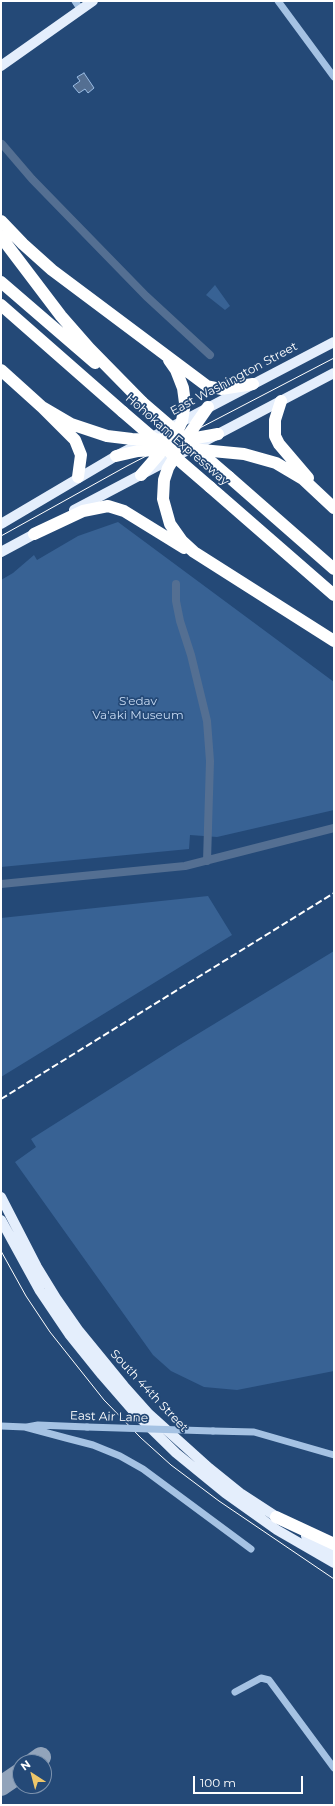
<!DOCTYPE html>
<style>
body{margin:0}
#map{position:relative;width:335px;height:1806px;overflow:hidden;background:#244977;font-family:Montserrat,sans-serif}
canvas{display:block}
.frame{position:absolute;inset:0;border:2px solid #fff;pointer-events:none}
.north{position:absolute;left:12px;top:1754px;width:40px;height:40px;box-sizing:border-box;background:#244977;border:1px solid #7c92ad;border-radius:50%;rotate:324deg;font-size:11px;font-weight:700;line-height:16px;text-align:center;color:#fff}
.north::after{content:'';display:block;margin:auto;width:14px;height:18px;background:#edc66a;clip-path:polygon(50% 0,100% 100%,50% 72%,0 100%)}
.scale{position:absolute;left:193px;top:1776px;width:110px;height:18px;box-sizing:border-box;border:2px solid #fff;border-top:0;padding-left:5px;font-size:12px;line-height:14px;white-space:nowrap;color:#fff;-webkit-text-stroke:3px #244977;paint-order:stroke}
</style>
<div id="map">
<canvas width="335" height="1806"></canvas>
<div class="frame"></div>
<div class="north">N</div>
<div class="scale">100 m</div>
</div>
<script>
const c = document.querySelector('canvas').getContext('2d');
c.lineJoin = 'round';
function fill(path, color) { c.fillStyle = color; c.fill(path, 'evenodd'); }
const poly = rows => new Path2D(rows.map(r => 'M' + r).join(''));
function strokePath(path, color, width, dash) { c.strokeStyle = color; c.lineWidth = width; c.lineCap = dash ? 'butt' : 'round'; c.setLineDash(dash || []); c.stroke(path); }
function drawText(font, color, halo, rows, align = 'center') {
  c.font = font + ' Montserrat,sans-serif'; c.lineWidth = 3.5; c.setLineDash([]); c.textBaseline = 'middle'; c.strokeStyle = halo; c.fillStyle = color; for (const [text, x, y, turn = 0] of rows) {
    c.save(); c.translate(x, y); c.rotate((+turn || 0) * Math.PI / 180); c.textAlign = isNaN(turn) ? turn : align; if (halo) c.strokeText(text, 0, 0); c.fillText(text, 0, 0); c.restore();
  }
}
const green = poly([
 [215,285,230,306,225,310,206,295],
 [118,522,334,682,334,810,217,837,190,835,189,849,1,867,1,580,13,573,34,555,37,560,78,536],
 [208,896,232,935,1,1077,1,918],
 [334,951,334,1371,237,1390,204,1387,171,1371,153,1355,15,1162,36,1147,31,1139,178,1046]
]);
const water = poly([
 [84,73,94,88,88,93,85,89,79,93,73,86,80,81,77,77,84,73]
]);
const canal = poly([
 [2,144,32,179,146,296,210,355],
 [176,584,176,601,180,621,191,655,207,721,210,761,207,861],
 [1,884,185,866,334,828]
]);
const taxiway = poly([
 [34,1762,41,1757],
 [1,1786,20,1773]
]);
const minor = poly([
 [75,1,81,10],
 [278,1,334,77],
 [1,1426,25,1427,66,1438,93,1445,120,1456,143,1469,251,1549],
 [27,1427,38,1425,87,1427],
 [213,1431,254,1432,334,1455],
 [235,1692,261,1678,269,1680,334,1768]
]);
const major = poly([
 [1,66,93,1],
 [74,510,334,373],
 [1,524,116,456,334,342],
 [1,552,40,531],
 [1,1197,37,1267,56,1298,79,1331,124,1386,149,1414,209,1468,240,1493,283,1521],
 [1,1220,40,1291,69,1334,102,1375,135,1413,176,1453,225,1493,277,1530,334,1563],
 [306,1536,334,1552]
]);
const highway = poly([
 [1,221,23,244,52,270,207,386,221,389,253,384],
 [1,237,61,316,89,348,142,402],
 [1,282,95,363],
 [1,305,123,412],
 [1,370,42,407,75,440,81,455,78,477],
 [281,401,275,420,275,436,279,444,308,478],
 [42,407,71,424,107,436,132,439,185,440,218,434],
 [208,407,185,440,168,468,164,480,163,499,170,524,182,541,194,552,334,641],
 [191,449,244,454,276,463,303,479,334,508],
 [116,456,138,451,173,449],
 [141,475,175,436,182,421,185,403,183,388,176,370,169,360],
 [229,477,334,569],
 [210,487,334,595],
 [34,534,83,511,108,506,124,511,184,548],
 [276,1517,334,1544]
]);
const tram = poly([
 [1,536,127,466,334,358],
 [1,1251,26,1296,50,1332,104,1400,141,1438,171,1465,219,1501,334,1579]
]);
const rail = poly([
 [1,1099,334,893]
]);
const minorBridge = poly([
 [87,1427,213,1431]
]);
const highwayBridge = poly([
 [142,402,229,477],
 [123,412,210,487]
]);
const streetNames = [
 ["East Washington Street",234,379,-28],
 ["Hohokam Expressway",177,440,41],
 ["South 44th Street",149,1391,47],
 ["East Air Lane",109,1417,2]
];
const parkNames = [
 ["S'edav",138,701],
 ["Va'aki Museum",138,715]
];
fill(green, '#386294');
fill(water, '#546f92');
strokePath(water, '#9abce4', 1);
strokePath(canal, '#546f92', 8);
strokePath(taxiway, '#92a4bb', 20);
strokePath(minor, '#a5c2e3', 7);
strokePath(major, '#e4eefc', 10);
strokePath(highway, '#fff', 12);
strokePath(tram, '#fff', 1);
strokePath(rail, '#fff', 2, [7, 3]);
strokePath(minorBridge, '#a5c2e3', 7);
strokePath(highwayBridge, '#fff', 12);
drawText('12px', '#fff', '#244977', streetNames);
drawText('12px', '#c8dbf3', '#244977', parkNames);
</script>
